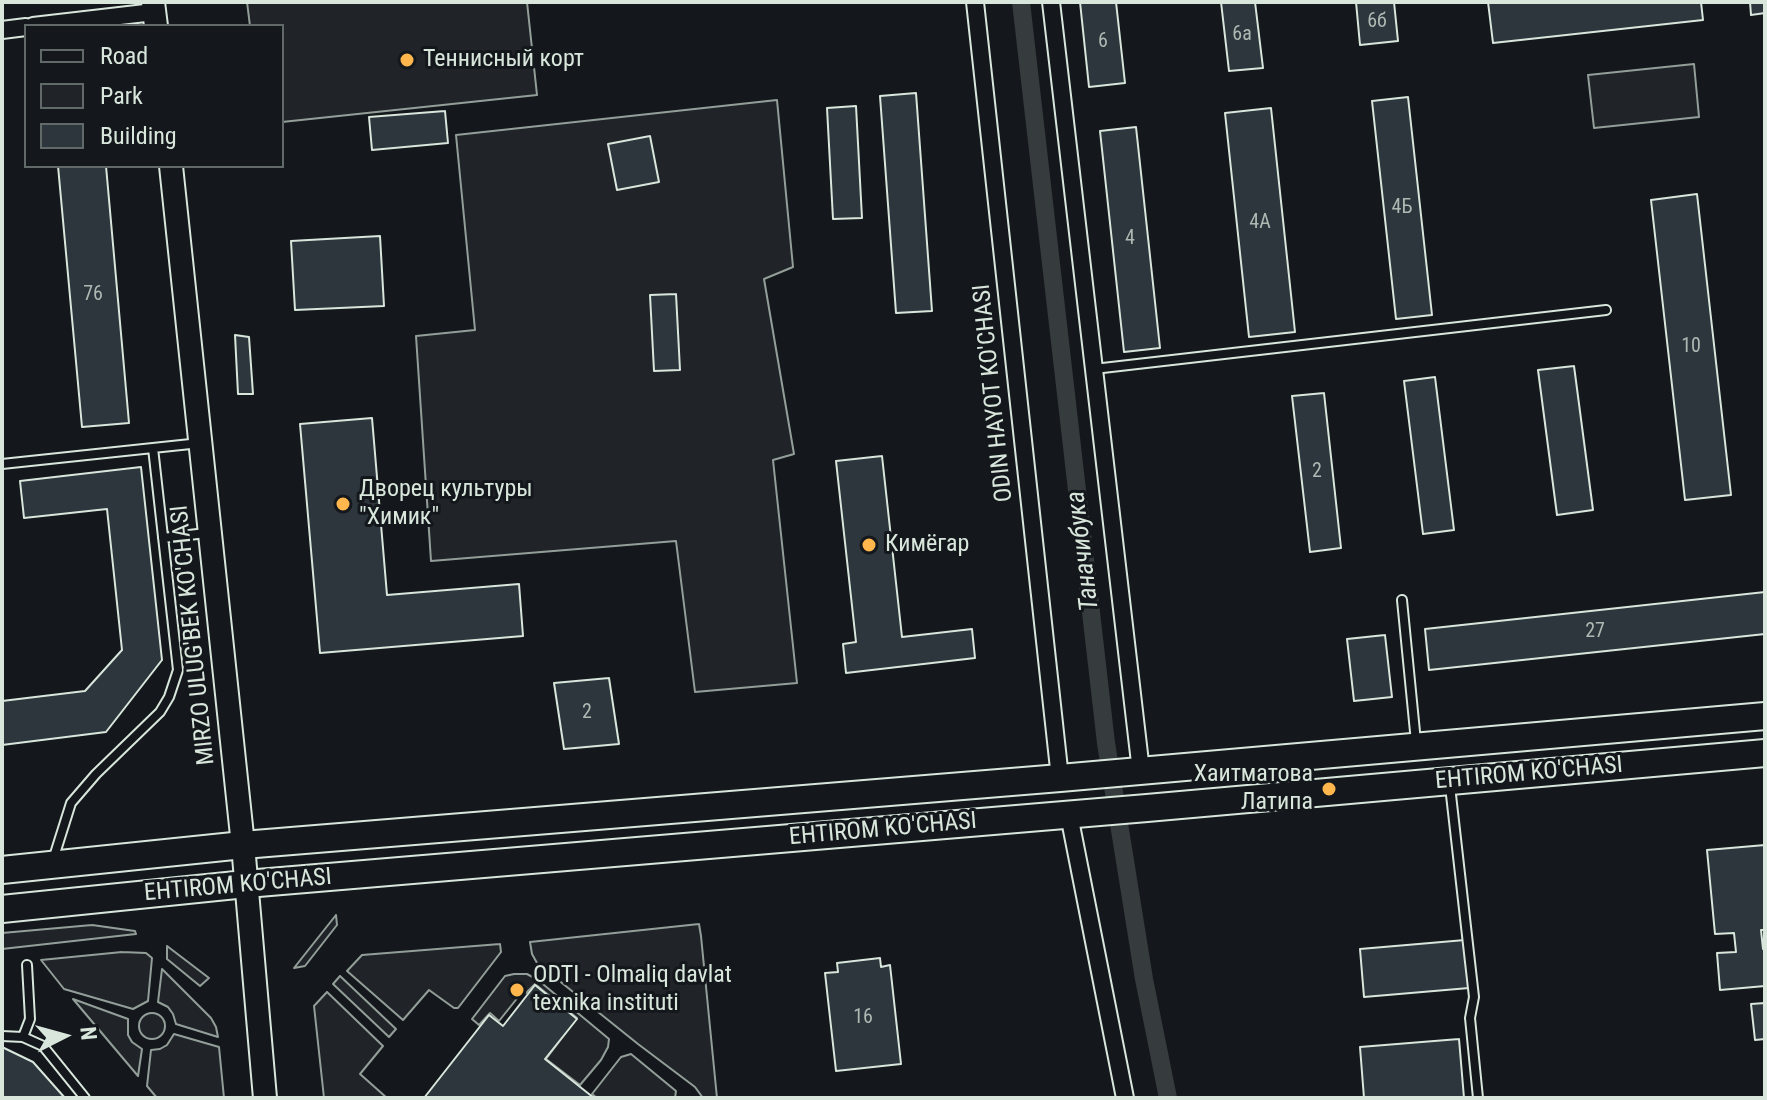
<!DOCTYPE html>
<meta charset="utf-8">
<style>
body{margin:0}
#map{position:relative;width:1767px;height:1100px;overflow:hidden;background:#14181c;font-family:"Roboto Condensed",sans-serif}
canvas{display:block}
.frame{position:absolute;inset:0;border:4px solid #d8e6dc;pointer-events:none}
.legend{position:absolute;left:24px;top:24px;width:260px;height:144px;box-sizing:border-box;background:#14181c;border:2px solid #626a69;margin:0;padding:10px 14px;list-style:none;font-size:24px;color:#d8e6dc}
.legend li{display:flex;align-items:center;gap:16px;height:40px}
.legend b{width:40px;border:2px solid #626a69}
.north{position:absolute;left:24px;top:996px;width:80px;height:80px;-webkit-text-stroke:6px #14181c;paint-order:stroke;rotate:84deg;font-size:22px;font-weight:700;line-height:32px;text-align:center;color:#d8e6dc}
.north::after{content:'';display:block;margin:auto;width:28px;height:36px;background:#d8e6dc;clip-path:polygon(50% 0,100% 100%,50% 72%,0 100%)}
</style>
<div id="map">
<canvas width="1767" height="1100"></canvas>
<div class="frame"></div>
<ul class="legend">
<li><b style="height:10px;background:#14181c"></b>Road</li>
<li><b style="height:22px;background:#202428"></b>Park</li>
<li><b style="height:22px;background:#2c363c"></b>Building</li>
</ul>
<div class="north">N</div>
</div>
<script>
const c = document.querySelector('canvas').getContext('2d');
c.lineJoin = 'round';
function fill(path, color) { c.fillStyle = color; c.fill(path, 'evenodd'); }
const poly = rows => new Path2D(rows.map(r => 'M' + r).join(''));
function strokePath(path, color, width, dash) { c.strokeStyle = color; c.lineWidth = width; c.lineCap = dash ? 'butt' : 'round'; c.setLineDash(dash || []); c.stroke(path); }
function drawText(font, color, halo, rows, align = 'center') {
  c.font = font + ' "Roboto Condensed",sans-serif'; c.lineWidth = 6; c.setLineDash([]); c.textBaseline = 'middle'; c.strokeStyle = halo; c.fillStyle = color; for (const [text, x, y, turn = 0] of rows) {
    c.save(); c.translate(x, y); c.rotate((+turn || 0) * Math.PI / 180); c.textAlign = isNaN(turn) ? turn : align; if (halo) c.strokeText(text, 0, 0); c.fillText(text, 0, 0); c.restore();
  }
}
const green = poly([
 [247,2,527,2,537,95,282,122,282,26,250,26,247,2],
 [1694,64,1699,117,1594,128,1588,75,1694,64],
 [777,100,793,267,764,279,794,454,773,460,797,683,695,692,676,541,431,561,416,336,475,330,456,135,777,100],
 [336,915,337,925,305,966,294,968,336,915],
 [699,924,701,936,717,1098,703,1098,695,1087,638,1044,537,963,532,954,530,942,699,924],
 [92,925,135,931,136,934,2,949,2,933,92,925],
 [500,944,501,952,458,1008,454,1008,429,990,403,1020,347,971,362,955,500,944],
 [167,946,209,978,200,986,167,959,167,946],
 [122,952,146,953,152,958,148,1001,133,1009,64,989,41,960,122,952],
 [162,969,211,1018,216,1027,218,1037,176,1024,173,1014,168,1007,158,1002,162,969],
 [514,974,527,974,538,980,609,1039,608,1047,601,1060,580,1085,546,1059,577,1018,535,984,526,993,523,991,499,1021,490,1013,479,1025,472,1019,505,976,514,974],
 [340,976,396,1029,389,1037,333,984,340,976],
 [327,992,383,1046,360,1074,387,1098,324,1098,314,1006,327,992],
 [73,999,128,1019,128,1035,132,1042,142,1049,138,1076,73,999],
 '139 1026a13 13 0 1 1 26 0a13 13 0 1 1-26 0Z',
 [174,1034,219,1047,224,1098,157,1098,147,1086,151,1050,160,1049,167,1045,174,1034],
 [631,1054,676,1091,675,1098,597,1098,592,1094,621,1057,631,1054]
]);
const canal = poly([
 [1021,2,1106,743,1144,979,1168,1098]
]);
const building = poly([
 [1080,2,1116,2,1125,83,1089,87,1080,2],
 [1221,2,1255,2,1263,68,1229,71,1221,2],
 [1356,2,1394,2,1398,41,1360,45,1356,2],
 [1488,2,1701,2,1703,20,1493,43,1488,2],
 [1750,2,1765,2,1765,13,1751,15,1750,2],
 [916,93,932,311,896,313,880,96,916,93],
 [1408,97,1432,315,1396,319,1372,101,1408,97],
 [856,106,862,218,833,219,827,108,856,106],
 [1271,108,1295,332,1249,337,1225,113,1271,108],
 [445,111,448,143,372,150,369,117,445,111],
 [1136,127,1160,348,1124,352,1100,131,1136,127],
 [650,136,659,182,617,190,608,144,650,136],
 [58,166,106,166,129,423,82,427,58,166],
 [1697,194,1731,495,1685,500,1651,200,1697,194],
 [380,236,384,306,295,310,291,241,380,236],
 [676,294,680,370,654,371,650,295,676,294],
 [235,335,249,337,253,394,238,394,235,335],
 [1574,366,1593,510,1557,515,1538,370,1574,366],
 [1435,377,1454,530,1423,534,1404,381,1435,377],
 [1324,393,1341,548,1310,552,1292,396,1324,393],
 [372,418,387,595,519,584,523,636,320,653,300,424,372,418],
 [882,456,902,637,972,629,975,658,846,673,843,644,856,642,836,461,882,456],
 [141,467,162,660,106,732,2,745,2,701,85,691,122,650,107,509,24,518,20,481,141,467],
 [1765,592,1765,634,1429,670,1425,629,1765,592],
 [1385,635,1392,697,1354,701,1347,639,1385,635],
 [609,678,619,744,564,749,554,683,609,678],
 [1765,845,1765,930,1761,930,1763,949,1765,949,1765,986,1720,990,1717,953,1736,952,1734,933,1715,934,1707,850,1765,845],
 [1465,940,1469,988,1364,997,1360,949,1465,940],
 [880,958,881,967,890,965,901,1064,836,1071,825,973,838,972,837,963,880,958],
 [535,985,577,1019,545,1059,594,1098,424,1098,489,1015,503,1026,535,985],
 [1765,1003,1765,1039,1755,1040,1751,1004,1765,1003],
 [1459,1039,1464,1098,1364,1098,1360,1047,1459,1039],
 [2,1047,33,1062,65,1098,2,1098,2,1047]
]);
const lane = poly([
 [1094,369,1606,310],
 [2,464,200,443],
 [163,538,206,533],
 [1402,600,1416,742],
 [1450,786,1474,997,1470,1018,1478,1098],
 [53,860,71,803,96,774,160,712,169,697,178,670,153,448],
 [2,1036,23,1037,43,1046,85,1098],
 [23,1037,30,1019,27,965]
]);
const street = poly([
 [975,2,1060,778],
 [1051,2,1141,771],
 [33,26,154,12],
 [2,30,26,27],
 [1069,815,1125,1098]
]);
const secondary = poly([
 [153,2,156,26],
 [171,166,243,845,265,1098]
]);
const primary = poly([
 [2,870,243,845,1060,778,1765,716],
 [2,909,246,884,1147,808,1765,753]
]);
const markers = [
 [407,60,8,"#ffb74d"],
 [343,504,8,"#ffb74d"],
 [869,545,8,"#ffb74d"],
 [1329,789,8,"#ffb74d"],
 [517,990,8,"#ffb74d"]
];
const numberNames = [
 ["6б",1377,22],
 ["6а",1242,35],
 ["6",1103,42],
 ["4Б",1402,208],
 ["4А",1260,223],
 ["4",1130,239],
 ["76",93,295],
 ["10",1691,347],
 ["2",1317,472],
 ["27",1595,632],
 ["2",587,713],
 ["16",863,1018]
];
const poiNames = [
 ["Теннисный корт",423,60],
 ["Дворец культуры",359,490],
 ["\"Химик\"",359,518],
 ["Кимёгар",885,545],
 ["Хаитматова",1313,775,"right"],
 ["Латипа",1313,803,"right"],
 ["ODTI - Olmaliq davlat",533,976],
 ["texnika instituti",533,1004]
];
const streetNames = [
 ["ODIN HAYOT KO'CHASI",994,393,-96],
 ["MIRZO ULUG'BEK KO'CHASI",194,635,-96],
 ["EHTIROM KO'CHASI",1529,774,-5],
 ["EHTIROM KO'CHASI",883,830,-5],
 ["EHTIROM KO'CHASI",238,886,-5]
];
const waterNames = [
 ["Таначибука",1084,551,-97]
];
fill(green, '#202428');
strokePath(green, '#939e99', 2);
strokePath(canal, '#363b3e', 18);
fill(building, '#2c363c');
strokePath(building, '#d8e6dc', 2);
strokePath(lane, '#d8e6dc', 12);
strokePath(street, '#d8e6dc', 20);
strokePath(secondary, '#d8e6dc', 26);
strokePath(primary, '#d8e6dc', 30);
strokePath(lane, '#14181c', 8);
strokePath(street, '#14181c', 16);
strokePath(secondary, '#14181c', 22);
strokePath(primary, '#14181c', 26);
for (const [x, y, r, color] of markers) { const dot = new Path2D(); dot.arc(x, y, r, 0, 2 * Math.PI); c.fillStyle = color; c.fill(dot); strokePath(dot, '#14181c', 3); }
drawText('20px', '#adbab4', null, numberNames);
drawText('24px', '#d8e6dc', '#14181c', poiNames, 'left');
drawText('24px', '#d8e6dc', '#14181c', streetNames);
drawText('italic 26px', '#d8e6dc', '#14181c', waterNames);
</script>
